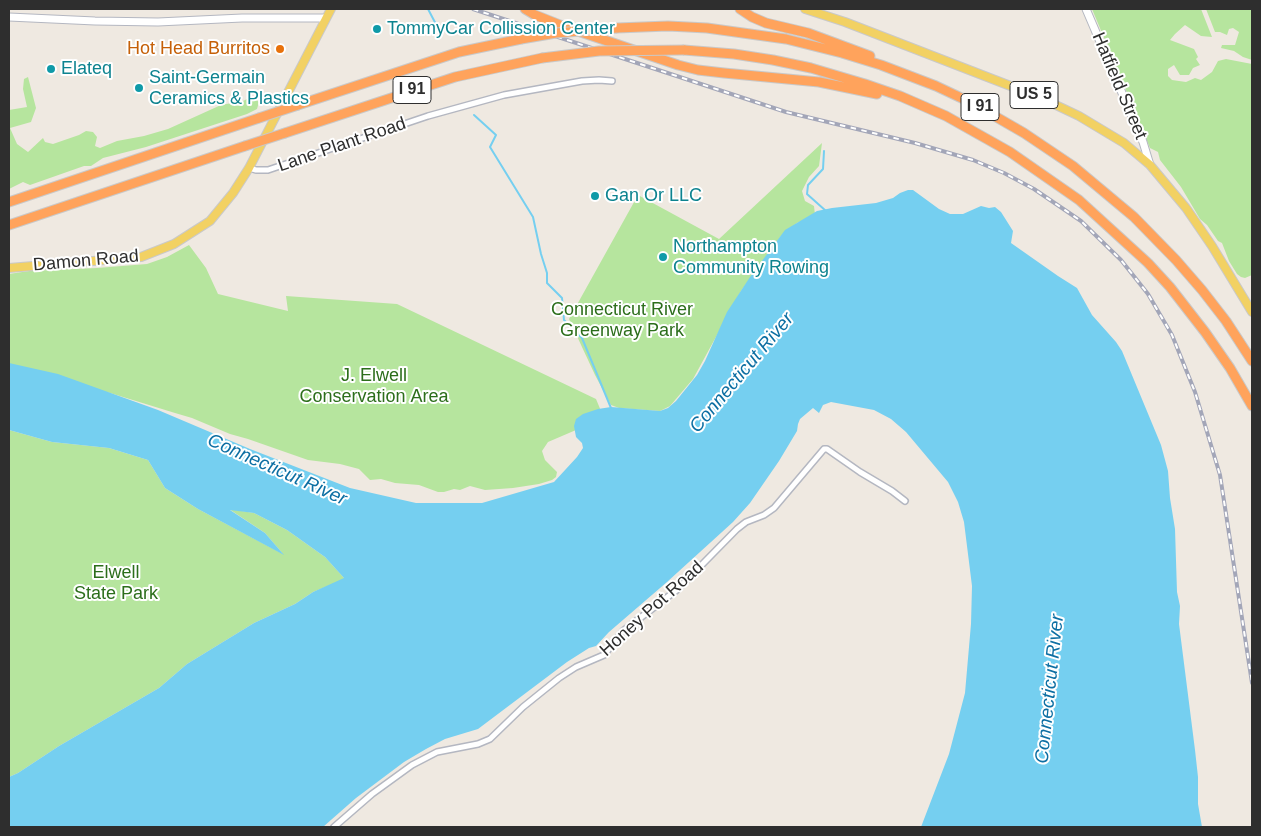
<!DOCTYPE html>
<style>
body{margin:0}
#map{position:relative;width:1261px;height:836px;overflow:hidden;background:#efe9e1;font-family:Arial,sans-serif}
canvas{display:block}
.frame{position:absolute;inset:0;border:10px solid #2e2e2e;pointer-events:none}
</style>
<div id="map">
<canvas width="1261" height="836"></canvas>
<div class="frame"></div>
</div>
<script>
const c = document.querySelector('canvas').getContext('2d');
c.lineJoin = 'round';
function fill(path, color) { c.fillStyle = color; c.fill(path, 'evenodd'); }
const poly = rows => new Path2D(rows.map(r => 'M' + r).join(''));
function strokePath(path, color, width, dash) { c.strokeStyle = color; c.lineWidth = width; c.lineCap = dash ? 'butt' : 'round'; c.setLineDash(dash || []); c.stroke(path); }
function drawText(font, color, halo, rows, align = 'center') {
  c.font = font + ' Arial,sans-serif'; c.lineWidth = 4; c.setLineDash([]); c.textBaseline = 'middle'; c.strokeStyle = halo; c.fillStyle = color; for (const [text, x, y, turn = 0] of rows) {
    c.save(); c.translate(x, y); c.rotate((+turn || 0) * Math.PI / 180); c.textAlign = isNaN(turn) ? turn : align; if (halo) c.strokeText(text, 0, 0); c.fillText(text, 0, 0); c.restore();
  }
}
const green = poly([
 [1092,9,1201,9,1212,37,1201,36,1185,25,1175,34,1170,40,1194,49,1198,57,1196,59,1200,65,1193,68,1189,75,1180,75,1174,65,1168,69,1168,76,1172,80,1186,82,1195,78,1201,80,1212,72,1218,61,1226,59,1252,64,1252,60,1243,57,1234,51,1221,48,1222,45,1235,45,1239,32,1233,28,1229,29,1227,35,1220,32,1215,32,1206,9,1252,9,1252,275,1245,278,1241,277,1237,274,1229,261,1222,243,1218,241,1207,225,1200,219,1181,187,1160,160,1158,152,1150,148],
 [28,77,36,108,31,122,10,128,17,144,28,152,43,138,45,142,53,144,79,135,86,131,93,132,97,137,95,146,100,148,117,141,144,136,168,129,221,105,243,101,247,99,255,99,259,102,257,109,247,114,146,147,103,158,91,166,84,166,30,185,23,182,9,189,9,110,27,107,23,89,24,79],
 [822,143,819,166,809,177,802,191,805,201,814,206,815,215,797,223,781,236,741,291,693,379,670,406,660,411,619,408,611,405,595,375,569,319,638,195,719,239],
 [189,245,206,268,218,294,288,311,286,296,397,304,596,399,606,423,576,430,548,442,542,451,545,460,557,472,556,477,552,480,539,484,513,488,485,490,470,486,460,490,454,489,444,492,438,492,419,485,395,483,381,479,370,480,359,469,340,464,308,460,248,439,230,434,192,418,175,413,110,393,9,370,9,274,29,271,97,268,147,264,167,257],
 [9,430,52,442,109,448,148,460,165,488,198,509,283,554,265,533,229,509,254,513,287,530,325,557,345,579,313,592,295,604,254,623,187,664,159,688,59,746,18,773,9,777]
]);
const water = poly([
 [908,190,913,190,939,209,950,214,963,214,981,206,989,208,995,207,1001,212,1013,231,1011,243,1058,276,1077,288,1092,315,1116,342,1122,351,1161,445,1168,471,1170,498,1175,529,1177,592,1180,606,1179,624,1195,750,1198,777,1198,804,1202,827,921,827,949,754,965,693,971,624,972,586,964,522,958,502,948,482,906,432,891,419,874,410,831,402,823,405,819,413,813,408,800,419,798,424,797,431,779,461,750,503,733,522,667,582,609,632,596,646,589,648,567,662,478,729,445,739,426,749,404,762,356,798,323,827,9,827,9,777,18,773,59,746,159,688,187,664,254,623,295,604,313,592,344,578,325,557,287,530,254,513,230,510,265,533,284,555,198,509,165,488,148,460,109,448,52,442,9,430,9,363,58,374,158,410,250,449,350,488,416,503,482,503,554,482,577,457,583,448,582,443,576,437,574,426,576,419,583,414,598,409,611,407,660,411,668,408,676,401,697,375,705,361,727,312,750,277,785,230,817,211,832,208,876,203,893,198,900,193]
]);
const stream = poly([
 [428,9,439,30],
 [474,115,496,135,490,147,533,217,541,254,547,273,547,283,562,298,564,320,582,338,611,408],
 [824,151,823,169,808,185,807,194,826,211]
]);
const street = poly([
 [249,168,256,170,268,170,428,116,504,95,582,81,599,80,612,81],
 [334,827,372,794,412,765,437,752,478,744,490,739,523,707,559,678,576,667,604,655,623,631,678,589,737,529,746,522,764,515,774,508,824,449,827,449,860,472,892,491,905,501]
]);
const secondary = poly([
 [1086,9,1143,142,1150,165],
 [9,17,95,21,158,22,242,18,326,18]
]);
const primary = poly([
 [805,9,845,22,1039,97,1079,116,1124,143,1150,165,1186,208,1212,246,1252,312],
 [9,268,141,257,174,244,210,221,233,193,249,168,331,9]
]);
const highway = poly([
 [525,9,535,15,560,25,678,65,698,70,724,73,819,82,877,94],
 [740,9,752,17,766,23,808,33,870,56],
 [617,28,668,26,707,28,786,39,842,53,881,65,936,86,972,103,1024,133,1073,166,1134,217,1176,260,1202,290,1226,321,1252,361],
 [684,50,734,54,773,60,811,68,865,84,900,96,946,116,1010,152,1079,200,1148,263,1170,287,1205,332,1230,368,1252,406],
 [298,105,459,52,521,39],
 [285,133,455,77,542,58],
 [9,202,259,118],
 [9,225,245,146]
]);
const rail = poly([
 [473,9,786,112,915,143,973,160,1004,173,1034,189,1081,221,1121,260,1148,294,1172,335,1195,392,1220,475,1252,683]
]);
const highwayBridge = poly([
 [521,39,556,33,617,28],
 [542,58,599,51,684,50],
 [259,118,298,105],
 [245,146,285,133]
]);
const markers = [
 [377,29,5,"#0f9aa8"],
 [280,49,5,"#e8710a"],
 [51,69,5,"#0f9aa8"],
 [139,88,5,"#0f9aa8"],
 [595,196,5,"#0f9aa8"],
 [663,257,5,"#0f9aa8"]
];
const shields = [
 [412,90,38],
 [1034,95,48],
 [980,107,38]
];
const shieldNames = [
 ["I 91",412,90],
 ["US 5",1034,95],
 ["I 91",980,107]
];
const cultureNames = [
 ["TommyCar Collission Center",387,29],
 ["Elateq",61,69],
 ["Saint-Germain",149,78],
 ["Ceramics & Plastics",149,99],
 ["Gan Or LLC",605,196],
 ["Northampton",673,247],
 ["Community Rowing",673,268]
];
const foodNames = [
 ["Hot Head Burritos",270,49]
];
const streetNames = [
 ["Hatfield Street",1119,86,67],
 ["Lane Plant Road",342,145,-19],
 ["Damon Road",86,261,-5],
 ["Honey Pot Road",652,609,-42]
];
const parkNames = [
 ["Connecticut River",622,310],
 ["Greenway Park",622,331],
 ["J. Elwell",374,376],
 ["Conservation Area",374,397],
 ["Elwell",116,573],
 ["State Park",116,594]
];
const waterNames = [
 ["Connecticut River",742,373,-50],
 ["Connecticut River",277,470,24],
 ["Connecticut River",1050,689,-84]
];
fill(green, '#b6e59e');
fill(water, '#75cff0');
strokePath(stream, '#75cff0', 2);
strokePath(street, '#b4b7c1', 8);
strokePath(secondary, '#b4b7c1', 9);
strokePath(primary, '#c9c9c9', 10);
strokePath(highway, '#c9c9c9', 11);
strokePath(street, '#fff', 5);
strokePath(secondary, '#fff', 7);
strokePath(primary, '#f2d163', 8);
strokePath(highway, '#ffa35c', 9);
strokePath(rail, '#a3a6b8', 4);
strokePath(rail, '#fff', 2, [5.5]);
strokePath(highwayBridge, '#c9c9c9', 11, []);
strokePath(highwayBridge, '#ffa35c', 9);
for (const [x, y, r, color] of markers) { const dot = new Path2D(); dot.arc(x, y, r, 0, 2 * Math.PI); c.fillStyle = color; c.fill(dot); strokePath(dot, '#fff', 2); }
for (const [x, y, w] of shields) { const box = new Path2D(); box.roundRect(x - w / 2, y - 13.5, w, 27, 4); c.fillStyle = '#fff'; c.fill(box); strokePath(box, '#2e2e2e', 1); }
drawText('bold 16px', '#2e2e2e', null, shieldNames);
drawText('18px', '#0d838f', '#fff', cultureNames, 'left');
drawText('18px', '#c56008', '#fff', foodNames, 'right');
drawText('18px', '#2e2e2e', '#fff', streetNames);
drawText('18px', '#2c6e1b', '#fff', parkNames);
drawText('italic 19px', '#0d6fa3', '#fff', waterNames);
</script>
